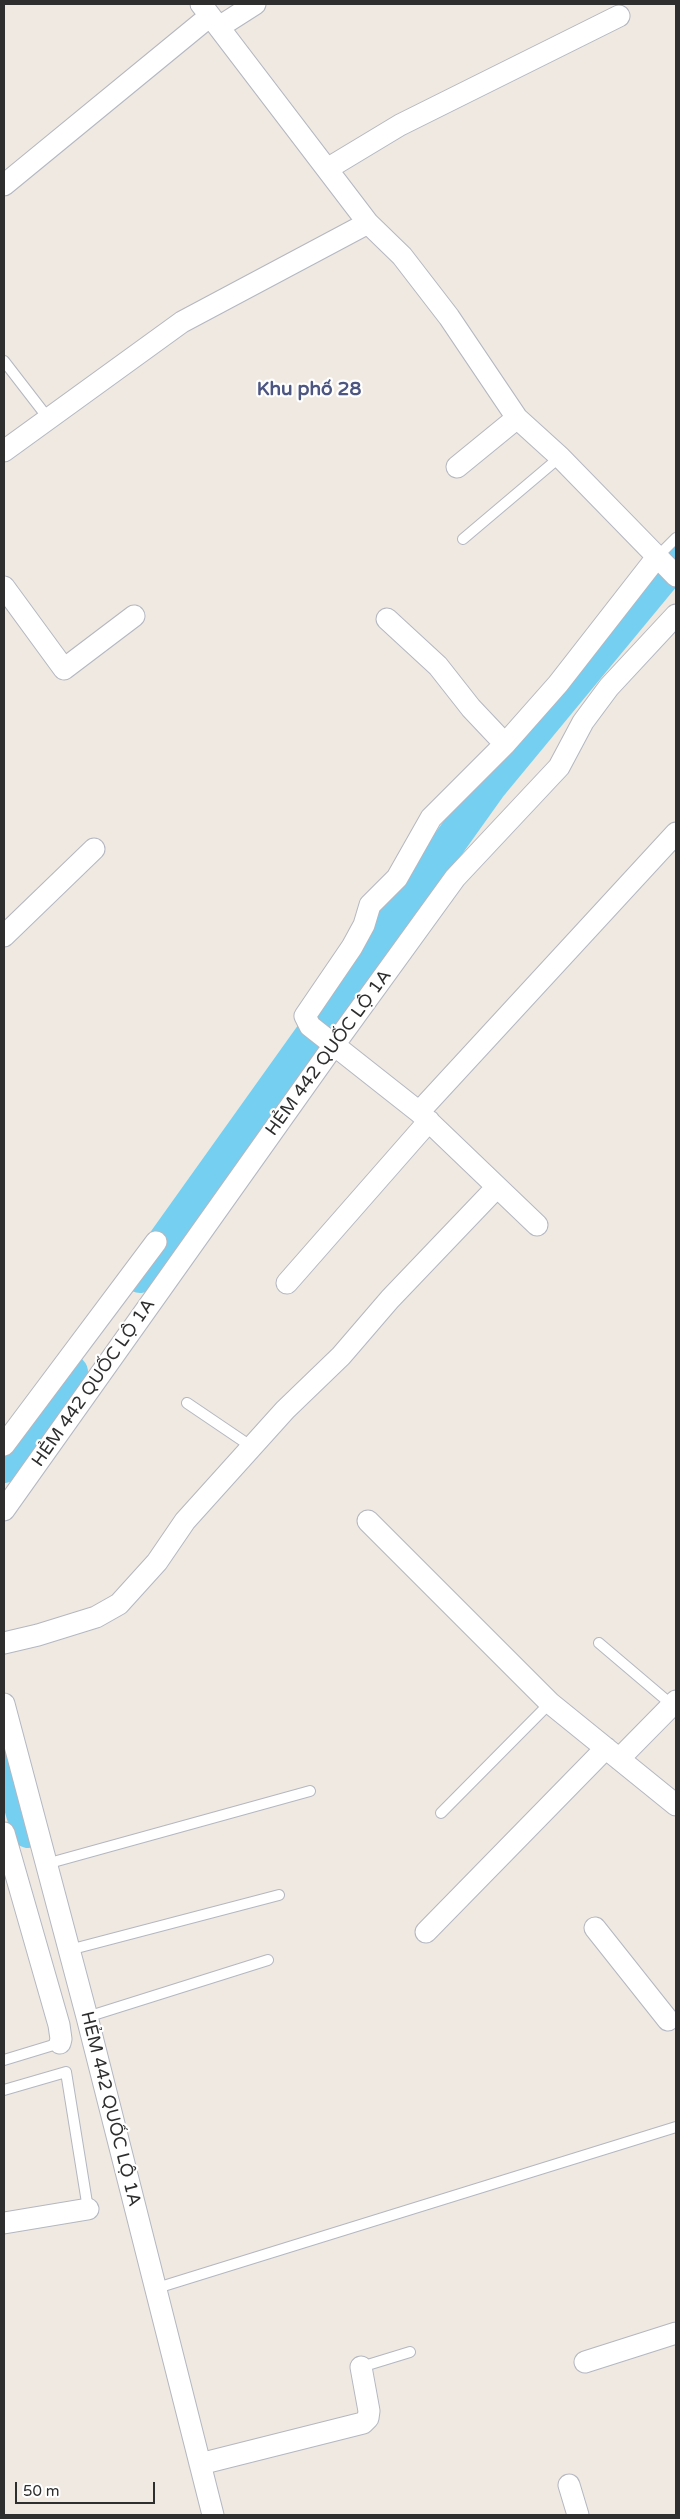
<!DOCTYPE html>
<meta charset="utf-8">
<style>
body{margin:0}
#map{position:relative;width:680px;height:2519px;overflow:hidden;background:#efe9e1;font-family:"Varela Round",sans-serif}
canvas{display:block}
.frame{position:absolute;inset:0;border:5px solid #2e2e2e;pointer-events:none}
.scale{position:absolute;left:15px;top:2482px;width:140px;height:22px;box-sizing:border-box;border:2px solid #2e2e2e;border-top:0;padding-left:6px;font-size:15px;line-height:18px;white-space:nowrap;color:#2e2e2e;-webkit-text-stroke:4px #fff;paint-order:stroke}
</style>
<div id="map">
<canvas width="680" height="2519"></canvas>
<div class="frame"></div>
<div class="scale">50 m</div>
</div>
<script>
const c = document.querySelector('canvas').getContext('2d');
c.lineJoin = 'round';
const poly = rows => new Path2D(rows.map(r => 'M' + r).join(''));
function strokePath(path, color, width, dash) { c.strokeStyle = color; c.lineWidth = width; c.lineCap = dash ? 'butt' : 'round'; c.setLineDash(dash || []); c.stroke(path); }
function drawText(font, color, halo, rows, align = 'center') {
  c.font = font + ' "Varela Round",sans-serif'; c.lineWidth = 4.5; c.setLineDash([]); c.textBaseline = 'middle'; c.strokeStyle = halo; c.fillStyle = color; for (const [text, x, y, turn = 0] of rows) {
    c.save(); c.translate(x, y); c.rotate((+turn || 0) * Math.PI / 180); c.textAlign = isNaN(turn) ? turn : align; if (halo) c.strokeText(text, 0, 0); c.fillText(text, 0, 0); c.restore();
  }
}
const river = poly([
 [140,1276,489,787,665,574,676,564],
 [4,1466,71,1372],
 [4,1747,28,1831]
]);
const lane = poly([
 [4,361,48,418],
 [463,539,560,457],
 [657,557,676,538],
 [187,1403,252,1447],
 [599,1643,672,1705],
 [441,1813,550,1703],
 [46,1864,310,1791],
 [69,1950,279,1895],
 [87,2017,268,1960],
 [4,2060,60,2043],
 [4,2090,66,2072,88,2209],
 [157,2288,676,2127],
 [361,2367,410,2352]
]);
const street = poly([
 [201,4,368,223,402,256,449,317,517,418,560,457,676,576],
 [219,27,255,4],
 [327,169,400,125,619,16],
 [4,185,210,16],
 [4,451,182,322,368,223],
 [457,467,517,418],
 [4,587,64,669,134,616],
 [387,619,438,666,471,708,505,744],
 [4,936,94,849],
 [419,1112,676,833],
 [537,1225,419,1112,310,1026,305,1016,352,947,364,925,370,905,397,878,431,818,505,744,558,684,657,557],
 [287,1283,429,1121],
 [4,1445,156,1242],
 [4,1510,334,1045,455,878,559,767,583,722,609,687,676,615],
 [368,1521,550,1703,676,1805],
 [4,1643,38,1635,96,1617,119,1604,157,1562,185,1521,285,1410,341,1356,390,1299,497,1187],
 [4,1704,87,2017,213,2515],
 [619,1759,676,1701],
 [4,1833,59,2025,61,2039,60,2043],
 [595,1928,668,2020],
 [426,1932,606,1748],
 [4,2223,88,2209],
 [585,2362,676,2333],
 [200,2464,363,2423,368,2418,369,2411,361,2367],
 [569,2485,578,2515]
]);
const streetNames = [
 ["HẺM 442 QUỐC LỘ 1A",329,1053,-54],
 ["HẺM 442 QUỐC LỘ 1A",94,1383,-55],
 ["HẺM 442 QUỐC LỘ 1A",110,2109,76]
];
const neighbourhoodNames = [
 ["Khu phố 28",309,390]
];
strokePath(river, '#75cff0', 34);
strokePath(lane, '#b4b7c1', 12);
strokePath(street, '#b4b7c1', 23);
strokePath(lane, '#fff', 10);
strokePath(street, '#fff', 21);
drawText('18px', '#2e2e2e', '#fff', streetNames);
drawText('bold 19px', '#4d5680', '#fff', neighbourhoodNames);
</script>
